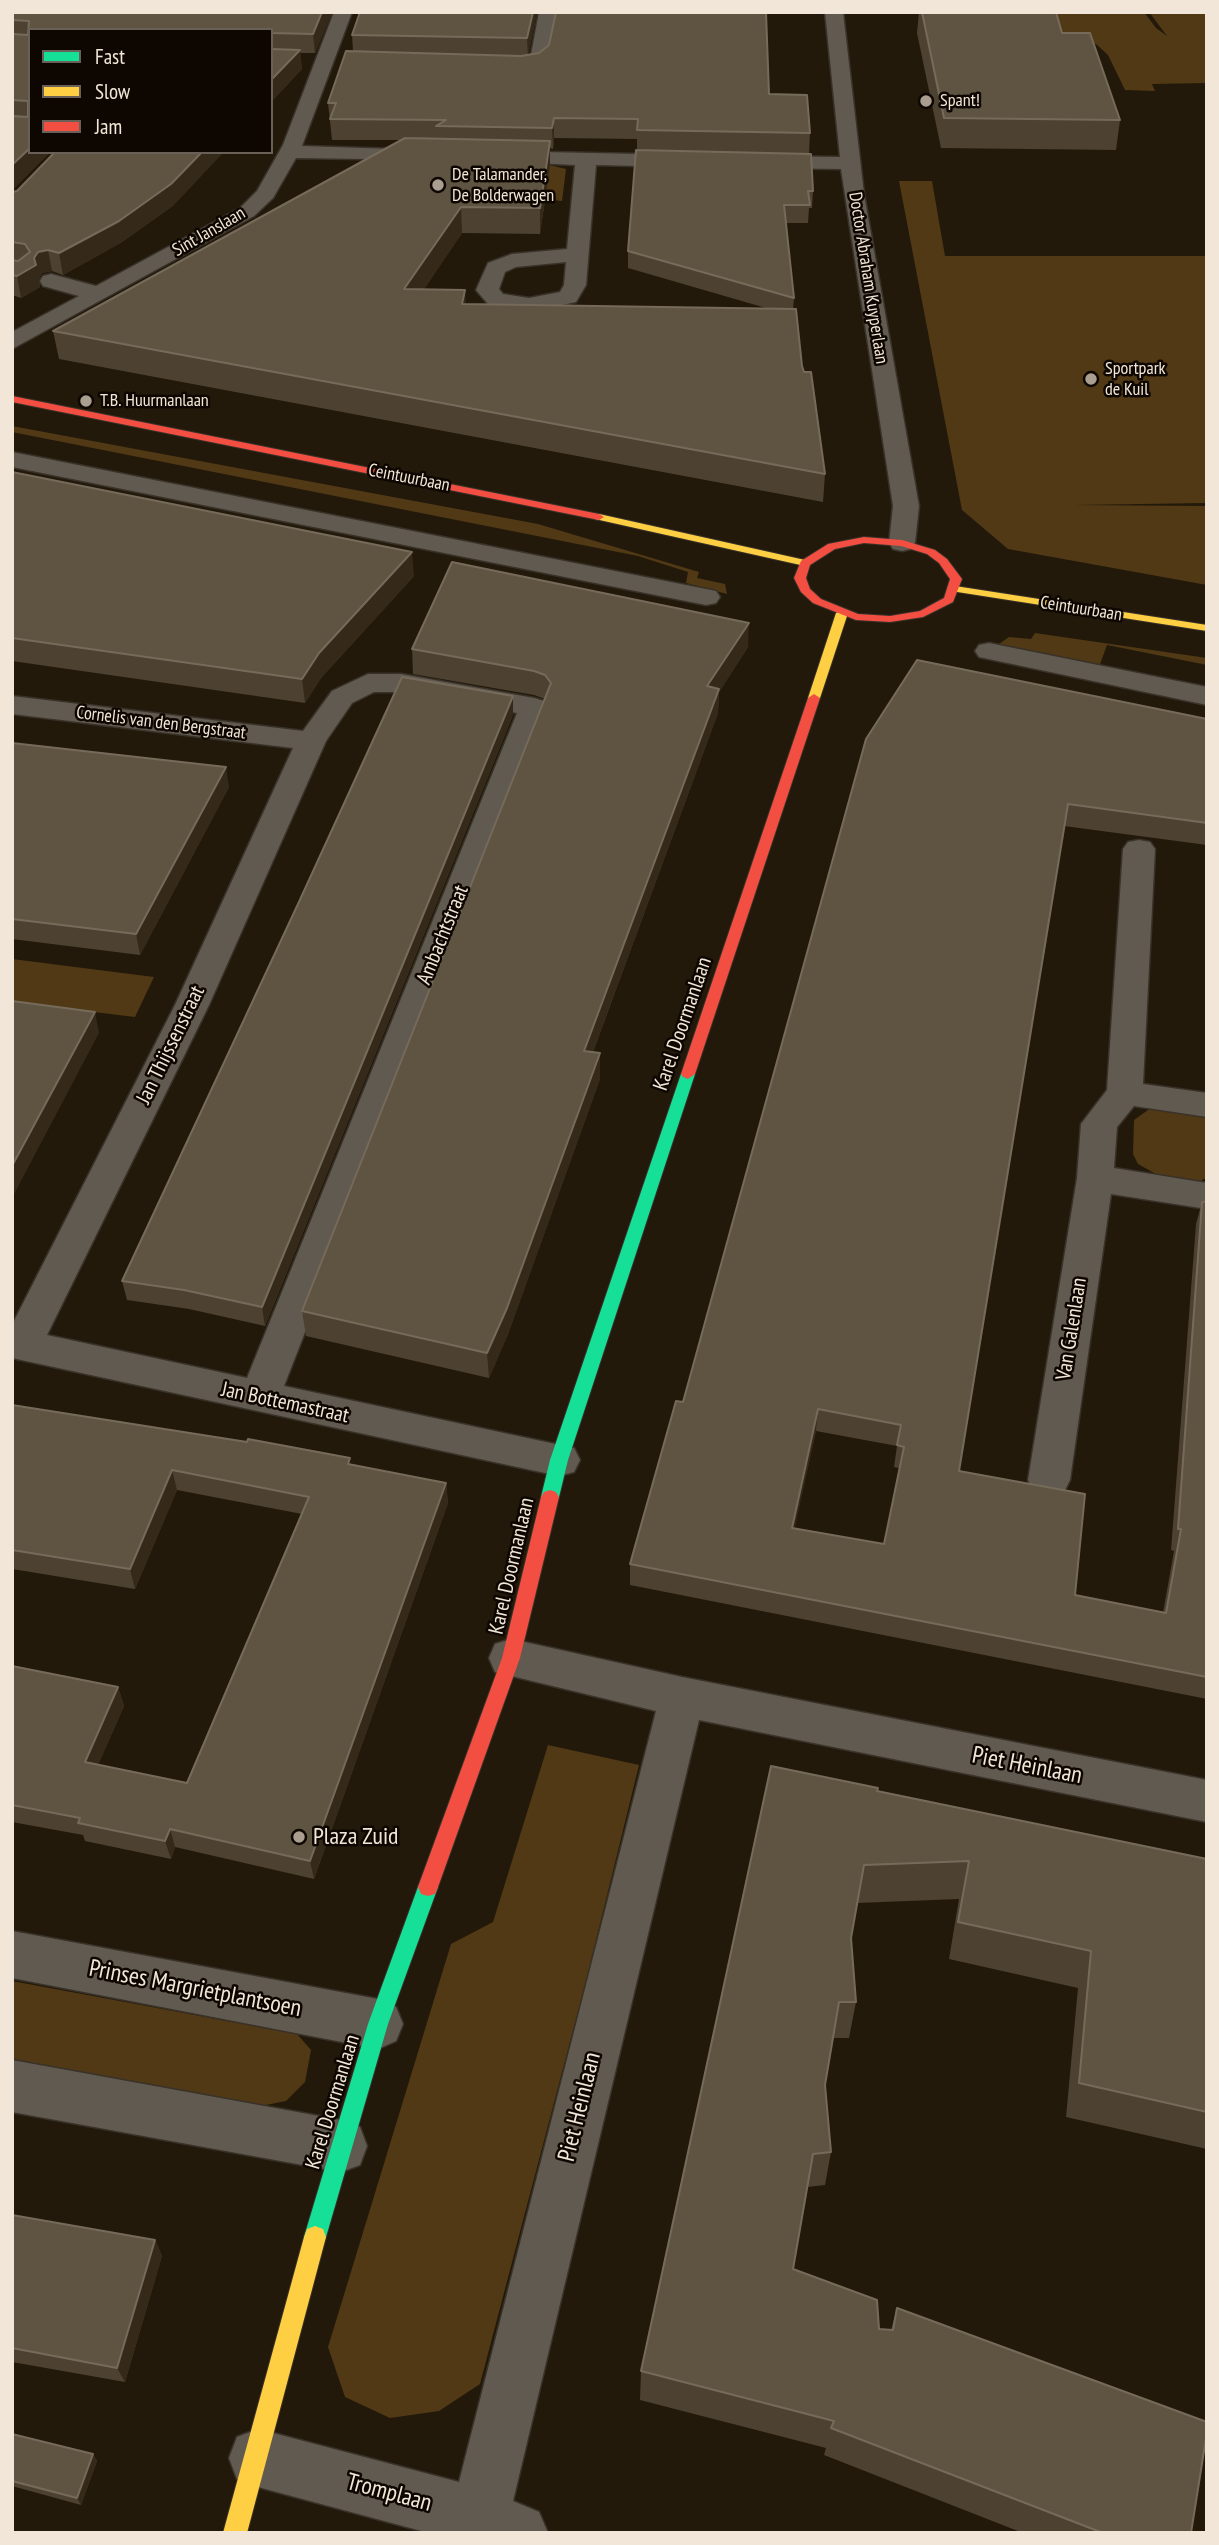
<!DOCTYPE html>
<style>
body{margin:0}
#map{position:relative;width:1219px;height:2545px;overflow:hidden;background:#22190b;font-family:"PT Sans Narrow",sans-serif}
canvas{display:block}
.frame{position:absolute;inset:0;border:14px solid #f1e6d7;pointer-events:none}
.legend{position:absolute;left:28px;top:28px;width:245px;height:126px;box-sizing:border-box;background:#0e0701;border:2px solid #696057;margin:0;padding:9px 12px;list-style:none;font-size:21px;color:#f1e6d7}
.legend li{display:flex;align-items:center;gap:14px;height:35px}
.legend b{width:35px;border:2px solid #696057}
</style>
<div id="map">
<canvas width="1219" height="2545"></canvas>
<div class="frame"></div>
<ul class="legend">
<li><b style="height:9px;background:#16e098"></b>Fast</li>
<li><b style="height:9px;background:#ffcf43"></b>Slow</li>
<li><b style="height:9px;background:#f24e42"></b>Jam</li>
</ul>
</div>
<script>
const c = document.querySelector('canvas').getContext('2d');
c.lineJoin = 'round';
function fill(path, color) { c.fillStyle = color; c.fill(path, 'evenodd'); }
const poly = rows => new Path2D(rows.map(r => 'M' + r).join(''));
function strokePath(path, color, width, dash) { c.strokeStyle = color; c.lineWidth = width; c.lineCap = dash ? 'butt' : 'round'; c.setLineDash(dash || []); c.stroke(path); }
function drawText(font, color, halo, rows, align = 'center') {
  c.font = font + ' "PT Sans Narrow",sans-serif'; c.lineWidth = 5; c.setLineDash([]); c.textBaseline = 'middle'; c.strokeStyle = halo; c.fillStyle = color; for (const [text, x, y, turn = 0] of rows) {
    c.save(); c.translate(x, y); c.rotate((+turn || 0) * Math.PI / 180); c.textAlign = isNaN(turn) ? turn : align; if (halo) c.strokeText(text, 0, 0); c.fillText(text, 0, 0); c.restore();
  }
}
const green = poly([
 [1047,12,1144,12,1156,28,1167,36,1149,12,1207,12,1207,83,1152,84,1155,91,1125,90,1108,55,1096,44,1064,38],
 [545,164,566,169,562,201,542,199],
 [899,181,932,181,945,256,1207,256,1207,503,1075,505,1207,506,1207,585,1008,549,962,510],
 [12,426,538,524,699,572,697,578,725,584,727,594,686,583,688,572,638,556,12,432],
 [1035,633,1207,658,1207,665,1107,645,1099,667,996,646,1009,637,1031,639],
 [12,959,154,977,135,1017,12,1002],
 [1174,1106,1207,1111,1207,1179,1203,1179,1200,1184,1163,1178,1138,1164,1133,1154,1134,1120,1148,1110],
 [548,1745,639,1765,586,1981,480,2384,439,2411,390,2418,345,2397,328,2347,451,1944,493,1922],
 [12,1981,297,2034,311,2050,305,2082,286,2101,261,2106,12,2066]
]);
const street = poly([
 [334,12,352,12,302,146,427,150,434,152,437,156,434,160,296,158,273,198,254,216,12,349,12,332,79,296,43,286,40,281,43,276,51,274,96,286,240,208,257,191,283,145,334,12],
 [539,12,557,12,545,68,522,73,490,71,488,67,490,63,530,60,539,12],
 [825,12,843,12,864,194,919,506,915,543,911,549,902,551,893,549,889,543,893,506,841,169,760,168,750,162,760,156,840,157,825,12],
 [497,151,686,155,696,161,686,167,596,165,586,285,576,302,529,312,488,304,476,290,488,263,512,254,567,249,575,165,490,161,487,157,490,153,497,151],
 [566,262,564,285,560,292,529,298,503,294,499,289,505,272,516,267,566,262],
 [12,452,706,589,716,591,720,597,716,603,706,605,12,467,12,452],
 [989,643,1207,687,1207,705,979,657,975,651,979,645,989,643],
 [368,674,401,674,534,698,544,701,549,707,284,1386,574,1448,580,1460,574,1472,559,1476,12,1358,12,1325,175,1005,293,748,12,714,12,696,303,731,332,691,368,674],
 [374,692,401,692,517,713,247,1378,47,1335,209,1005,326,741,352,703,374,692],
 [1139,840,1150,842,1155,849,1143,1084,1207,1093,1207,1117,1134,1106,1117,1127,1114,1168,1207,1183,1207,1209,1111,1194,1070,1480,1064,1492,1049,1497,1034,1492,1028,1480,1077,1178,1081,1124,1107,1090,1123,849,1128,842,1139,840],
 [511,1639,682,1677,1207,1780,1207,1822,699,1720,513,2501,539,2512,548,2533,429,2533,258,2487,237,2479,229,2458,237,2437,258,2429,459,2482,656,1711,495,1672,489,1658,495,1644,511,1639],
 [12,1931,378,1999,396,2007,403,2024,396,2041,378,2049,12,1978,12,1931],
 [12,2060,341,2120,360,2127,367,2146,360,2165,341,2172,12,2112,12,2060]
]);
const fast = poly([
 [688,1069,695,1074,568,1460,559,1497,556,1502,550,1504,544,1502,541,1497,550,1460,681,1074,688,1069],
 [428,1878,435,1880,438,1887,388,2024,326,2237,323,2245,315,2248,307,2245,304,2237,368,2024,418,1887,421,1880,428,1878]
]);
const slow = poly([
 [599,514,805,560,810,563,805,566,595,519,595,515,599,514],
 [955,586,1207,625,1207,631,951,591,951,587,955,586],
 [842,610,848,613,820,698,814,702,810,701,808,698,836,613,842,610],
 [315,2226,323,2229,326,2237,247,2533,223,2533,304,2237,307,2229,315,2226]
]);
const jam = poly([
 [12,396,599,514,604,517,599,520,12,402,12,396],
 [864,537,902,540,935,550,947,559,962,579,953,602,923,617,890,622,856,620,813,603,801,592,794,578,801,561,828,544,864,537],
 [864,543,901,546,927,554,939,563,950,579,944,598,920,611,890,616,858,614,821,599,810,589,806,578,810,565,835,549,864,543],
 [814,694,820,698,695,1074,688,1079,683,1077,681,1074,808,698,814,694],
 [550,1490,556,1492,559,1497,520,1658,438,1887,435,1894,428,1896,421,1894,418,1887,502,1658,541,1497,544,1492,550,1490]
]);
const wall = poly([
 [12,12,332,12,315,53,300,53,302,69,271,102,271,30,30,30,30,152,50,152,12,190],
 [360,12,537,12,528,55,769,94,810,133,809,154,637,150,637,139,554,138,553,149,550,148,550,166,540,234,462,233,424,289,466,304,766,308,628,268,628,251,636,150,813,191,812,208,809,208,808,223,786,223,794,298,793,309,802,366,825,474,823,502,59,359,53,331,401,140,332,140,328,103,353,51,352,35],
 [919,12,1056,12,1062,33,1120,120,1116,150,941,148,917,33],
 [12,192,174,205,122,242,63,275,52,271,42,273,39,278,40,287,21,298,12,295],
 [12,472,414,576,321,678,305,703,12,661],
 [748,647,719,692,718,713,593,1052,600,1053,600,1079,508,1334,489,1378,306,1336,302,1311,545,699,534,695,413,674,412,649],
 [513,715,265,1326,189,1309,127,1300,122,1281],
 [1207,719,1207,845,1064,826,959,1471,1075,1595,1163,1613,1174,1551,1171,1550,1196,1224,1202,1202,1207,1202,1207,1699,630,1585,630,1564,683,1402,866,739],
 [816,1431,897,1446,894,1467,899,1468,884,1544,794,1529],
 [12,743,229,787,140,955,12,939],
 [12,1405,351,1465,446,1483,448,1503,314,1879,175,1847,171,1859,85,1841,83,1835,12,1822,12,1666,118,1687,124,1706,98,1765,187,1783,302,1514,177,1490,135,1589,12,1569],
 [877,1791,1207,1859,1207,2149,1066,2117,1078,1988,949,1959,959,1899,857,1903,851,1938,856,2002,849,2038,833,2038,825,2085,831,2152,825,2185,807,2187,793,2269,879,2329,891,2330,897,2308,1191,2533,1023,2533,824,2455,826,2448,640,2400,641,2371],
 [12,2215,155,2240,162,2256,125,2382,12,2362],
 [12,2434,93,2454,97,2461,81,2505,12,2486]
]);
const shadedWall = poly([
 [322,12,332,12,315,53,313,34],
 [533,12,537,12,528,58,527,38],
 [300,50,302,69,271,102,271,80],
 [554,118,554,138,553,149,552,128],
 [550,141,550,166,540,234,540,208],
 [30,148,30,152,50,152,12,190,12,165],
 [202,152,224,152,174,205,122,242,63,275,59,253],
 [461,207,462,233,406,316,404,289],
 [48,250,52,271,42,273,39,278,40,287,21,298,17,276,38,252],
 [465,290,467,317,462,304],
 [412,552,414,576,321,678,305,703,302,679,319,653],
 [749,623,748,647,719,692,718,713,584,1076,584,1051,707,686],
 [513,696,513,715,265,1326,262,1307],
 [226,767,229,787,140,955,136,934],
 [95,1012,99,1033,12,1198,12,1166],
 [600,1053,600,1079,508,1334,489,1378,487,1353],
 [818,1409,816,1431,790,1549,792,1528],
 [172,1470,177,1490,135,1589,130,1569],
 [446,1483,448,1503,314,1879,310,1861],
 [118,1687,124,1706,91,1781,85,1762],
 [170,1829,175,1847,171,1859,165,1841],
 [155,2240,162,2256,125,2382,117,2368],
 [93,2454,97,2461,81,2505,77,2498]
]);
const building = poly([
 [12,12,322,12,313,34,271,33,271,30,30,30,30,148,12,165,12,116,28,117,28,101,12,100,12,34,28,35,29,21,12,20,12,12],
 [360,12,533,12,527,38,352,35,360,12],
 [556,12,766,12,769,94,807,95,810,133,637,130,638,119,554,118,552,128,436,126,446,120,330,119,336,103,328,103,346,51,521,56,539,53,549,45,556,12],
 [922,12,1056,12,1062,33,1090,33,1120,120,944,118,922,12],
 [271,49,300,50,271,80,271,49],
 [405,138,550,141,540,208,461,207,404,289,465,290,462,304,796,309,802,366,804,372,811,372,825,474,53,331,405,138],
 [636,150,811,154,813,191,808,191,810,205,784,205,794,298,628,251,636,150],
 [55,152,202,152,171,184,119,221,59,253,48,250,38,252,34,258,36,265,17,276,12,275,12,260,18,261,30,252,25,244,12,242,12,192,17,191,55,152],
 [12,472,412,552,319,653,302,679,12,638,12,472],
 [452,562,749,623,707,686,719,689,584,1051,600,1053,507,1308,487,1353,302,1311,551,683,545,675,534,671,412,649,452,562],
 [917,660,1207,719,1207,823,1068,804,959,1471,1085,1494,1075,1595,1166,1613,1181,1529,1178,1529,1202,1202,1207,1202,1207,1677,630,1564,676,1401,683,1402,866,739,917,660],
 [818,1409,901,1425,897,1445,904,1447,884,1544,792,1528,818,1409],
 [402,677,513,696,262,1307,184,1290,122,1281,298,904,402,677],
 [12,743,226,767,136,934,12,919,12,743],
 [12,1001,95,1012,12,1166,12,1001],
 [12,1405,247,1442,248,1439,350,1458,348,1464,446,1483,310,1861,170,1829,165,1841,78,1823,80,1818,12,1805,12,1666,118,1687,85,1762,187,1783,309,1497,172,1470,130,1569,12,1550,12,1405],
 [771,1766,878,1788,877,1791,1207,1859,1207,2112,1079,2083,1091,1951,958,1922,969,1861,864,1865,851,1938,856,2002,839,2002,825,2085,831,2152,813,2154,793,2269,877,2300,879,2329,893,2330,897,2308,1207,2422,1207,2432,1191,2533,1103,2533,831,2428,834,2421,641,2371,771,1766],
 [12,2215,155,2240,117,2368,12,2348,12,2215],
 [12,2434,93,2454,77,2498,12,2481,12,2434]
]);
const markers = [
 [926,101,7,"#a99e90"],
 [438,185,7,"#a99e90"],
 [1091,379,7,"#a99e90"],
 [86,401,7,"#a99e90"],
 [299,1837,7,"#a99e90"]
];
const farPoinames = [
 ["Spant!",940,101],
 ["De Talamander,",452,175],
 ["De Bolderwagen",452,196],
 ["Sportpark",1105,369],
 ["de Kuil",1105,390],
 ["T.B. Huurmanlaan",100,401]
];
const farStreetnames = [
 ["Sint Janslaan",209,232,-30],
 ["Doctor Abraham Kuyperlaan",868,278,81],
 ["Ceintuurbaan",409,478,11],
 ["Ceintuurbaan",1081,609,9],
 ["Cornelis van den Bergstraat",161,723,7]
];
const streetNames = [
 ["Ambachtstraat",443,935,-68],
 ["Karel Doormanlaan",683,1024,-71],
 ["Jan Thijssenstraat",171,1045,-64],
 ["Van Galenlaan",1072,1329,-81],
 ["Jan Bottemastraat",285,1403,12],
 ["Karel Doormanlaan",512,1566,-77],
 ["Karel Doormanlaan",333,2102,-73]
];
const nearStreetnames = [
 ["Piet Heinlaan",1027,1766,11],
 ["Prinses Margrietplantsoen",195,1989,11],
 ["Piet Heinlaan",580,2107,-76],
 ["Tromplaan",389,2493,15]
];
const nearPoinames = [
 ["Plaza Zuid",313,1837]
];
fill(green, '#513915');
strokePath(street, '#393229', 3);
strokePath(fast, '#393229', 2);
strokePath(slow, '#393229', 2);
strokePath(jam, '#393229', 2);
fill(street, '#615a50');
fill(fast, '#16e098');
fill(slow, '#ffcf43');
fill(jam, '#f24e42');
fill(wall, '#4d4231');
fill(shadedWall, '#352a1a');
fill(building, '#5f5442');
strokePath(building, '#766b5a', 2);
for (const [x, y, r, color] of markers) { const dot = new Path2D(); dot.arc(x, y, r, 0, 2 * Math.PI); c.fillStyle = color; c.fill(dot); strokePath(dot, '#0e0701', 2.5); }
drawText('18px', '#f1e6d7', '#0e0701', farPoinames, 'left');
drawText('18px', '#f1e6d7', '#0e0701', farStreetnames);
drawText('21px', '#f1e6d7', '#0e0701', streetNames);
drawText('24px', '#f1e6d7', '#0e0701', nearStreetnames);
drawText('24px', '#f1e6d7', '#0e0701', nearPoinames, 'left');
</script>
